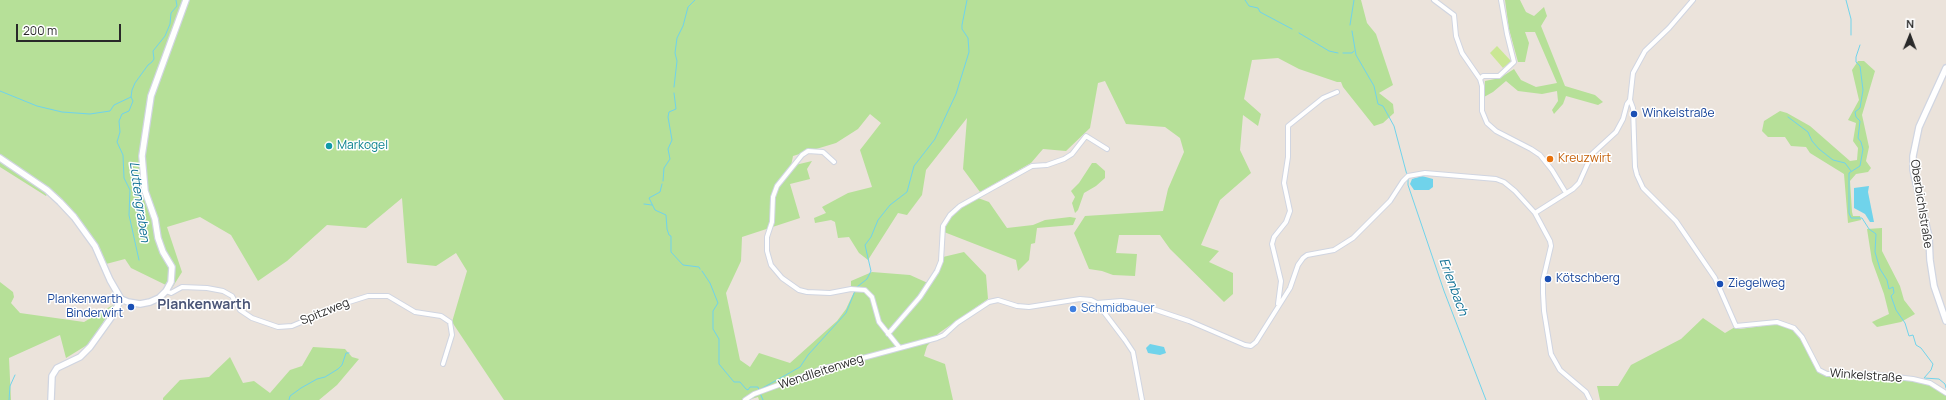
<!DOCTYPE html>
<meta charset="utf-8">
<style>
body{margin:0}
#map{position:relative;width:1946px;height:400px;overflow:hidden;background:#ebe3db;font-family:Manrope,sans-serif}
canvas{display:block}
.north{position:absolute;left:1890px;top:16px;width:40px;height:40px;-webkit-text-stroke:3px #fff;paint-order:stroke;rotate:1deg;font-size:11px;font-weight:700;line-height:16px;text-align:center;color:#292929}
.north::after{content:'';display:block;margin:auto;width:14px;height:18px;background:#292929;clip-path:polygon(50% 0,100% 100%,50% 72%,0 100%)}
.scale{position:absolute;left:16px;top:24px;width:105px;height:18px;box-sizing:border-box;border:2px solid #292929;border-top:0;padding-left:5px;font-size:12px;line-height:14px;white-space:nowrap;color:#292929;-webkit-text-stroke:3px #fff;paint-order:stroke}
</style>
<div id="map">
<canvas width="1946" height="400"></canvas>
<div class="north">N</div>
<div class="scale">200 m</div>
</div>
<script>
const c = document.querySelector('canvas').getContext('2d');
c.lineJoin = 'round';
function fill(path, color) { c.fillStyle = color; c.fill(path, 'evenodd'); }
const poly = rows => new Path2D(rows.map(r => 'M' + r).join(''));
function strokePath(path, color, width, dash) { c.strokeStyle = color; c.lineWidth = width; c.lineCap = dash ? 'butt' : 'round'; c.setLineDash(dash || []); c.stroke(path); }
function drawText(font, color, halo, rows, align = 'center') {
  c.font = font + ' Manrope,sans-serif'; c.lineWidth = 3; c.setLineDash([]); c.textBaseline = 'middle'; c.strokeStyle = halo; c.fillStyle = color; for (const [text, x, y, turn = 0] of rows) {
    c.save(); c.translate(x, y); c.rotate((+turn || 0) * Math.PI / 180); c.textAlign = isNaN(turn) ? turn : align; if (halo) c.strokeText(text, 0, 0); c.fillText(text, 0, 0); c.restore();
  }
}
const green = poly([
 [0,0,1361,0,1367,23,1376,34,1393,85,1379,93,1393,104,1394,113,1383,123,1374,126,1343,87,1341,82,1337,82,1299,69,1278,58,1252,60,1244,99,1261,114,1258,126,1243,115,1240,150,1251,173,1220,200,1201,245,1219,251,1209,262,1233,273,1233,294,1224,302,1170,249,1160,235,1119,235,1116,253,1137,254,1135,276,1113,275,1102,271,1089,269,1074,233,1085,216,1163,211,1168,189,1184,152,1180,138,1165,127,1126,124,1105,81,1098,83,1090,128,1066,151,1043,149,1031,163,980,192,963,169,967,118,926,170,922,195,907,215,898,213,868,260,859,253,849,237,838,238,835,222,831,220,815,223,814,218,826,213,822,207,848,193,872,187,860,150,881,123,870,114,858,129,836,143,793,156,791,166,812,161,807,169,810,179,790,184,800,218,742,237,741,261,726,293,740,360,750,367,759,353,790,363,837,321,846,309,854,292,851,288,851,281,872,272,910,275,930,284,943,257,964,252,986,275,988,299,939,333,927,346,924,356,945,364,953,400,759,400,758,397,748,400,504,400,452,322,467,271,456,253,436,266,407,263,402,198,366,228,327,225,287,261,258,281,231,235,200,217,167,227,182,272,172,288,131,268,125,259,106,264,64,203,0,156],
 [1505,0,1520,0,1526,12,1534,16,1544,7,1547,16,1541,26,1565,86,1595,95,1603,102,1598,105,1566,96,1563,104,1554,114,1552,110,1558,101,1557,91,1542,94,1518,91,1506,81,1493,92,1484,97,1485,81,1500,78,1514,69,1521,80,1536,87,1557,83,1535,32,1525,32,1529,43,1525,62,1518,62,1509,29],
 [1858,61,1864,61,1875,71,1862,115,1869,147,1866,161,1871,168,1868,172,1856,174,1850,181,1852,212,1853,216,1860,216,1861,220,1848,223,1844,174,1810,153,1806,147,1791,146,1785,137,1768,137,1762,131,1764,121,1780,111,1787,113,1810,126,1850,161,1857,160,1858,148,1853,141,1856,123,1848,120,1859,100,1852,70],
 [0,160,48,193,46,196,0,167],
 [1092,163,1096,163,1105,171,1105,178,1096,186,1084,193,1078,210,1075,213,1072,203,1075,197,1071,191,1079,183],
 [978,198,989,202,1007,228,1033,225,1045,220,1070,217,1076,218,1073,225,1037,228,1035,243,1031,244,1029,260,1018,271,1016,260,944,232,946,223,953,214,962,207],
 [1882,228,1882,251,1900,286,1904,300,1915,314,1901,322,1877,327,1872,322,1889,314,1884,294,1872,261,1867,229],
 [0,282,13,292,14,297,11,303,20,313,84,322,113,305,92,342,66,358,60,335,9,358,11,400,0,400],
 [1703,318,1725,333,1735,327,1740,329,1770,325,1779,324,1791,328,1800,337,1813,364,1819,372,1831,376,1875,377,1919,382,1929,385,1946,395,1946,400,1600,400,1597,386,1618,386,1631,365,1681,339],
 [313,347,345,349,352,357,359,359,337,385,319,400,163,400,163,398,180,380,209,377,230,357,243,383,254,381,270,393,290,370,302,366]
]);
const pitch = poly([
 [1497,46,1511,61,1503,68,1490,53]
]);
const water = poly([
 [1422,176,1433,179,1433,187,1429,190,1414,190,1410,184,1412,179],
 [1869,186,1868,192,1874,222,1870,222,1865,214,1854,208,1854,188],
 [1150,344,1164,347,1166,353,1160,355,1148,353,1146,348]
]);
const stream = poly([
 [1245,0,1249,6,1258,8,1260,12,1292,29],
 [1846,0,1851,19,1851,35],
 [1350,25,1354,0],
 [1352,31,1356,55,1374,86,1378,104,1383,106,1394,126,1407,175],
 [1299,33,1329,51,1338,53],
 [1860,45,1856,57,1856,62,1860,66,1863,90,1860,108,1855,112,1856,117,1860,121,1858,138,1861,142,1863,149,1860,166,1849,173,1849,213,1851,218,1862,218,1869,229,1876,234,1875,252,1880,269,1887,280,1889,289,1893,287,1894,293,1891,296,1896,310,1905,323,1909,336,1913,335,1916,345,1921,348,1933,364,1931,370,1924,378,1939,379,1945,384,1946,388],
 [1343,53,1352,53,1354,51],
 [674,87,677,61,675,53,677,38,683,26,688,7,695,0],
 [0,91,37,106,62,112,90,114,110,111,114,105,131,97],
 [1788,117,1808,132,1812,141,1819,149,1833,160,1845,163,1851,171],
 [1408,178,1408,185,1444,291,1486,400],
 [663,181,664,168,670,159,668,149,672,140,668,117,669,112,676,109,674,93],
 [662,184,660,192,649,198,655,210,666,215,667,229,669,235,671,236,671,252,683,265,699,267,700,269],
 [644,204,652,205],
 [139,260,129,215,130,190,124,178,123,155,117,142,120,132,119,121,122,114,129,111,133,101,131,97,132,90,135,83,148,65,152,62,154,59,153,51,165,36,170,24,171,13,177,6,176,0],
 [702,271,710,283,718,303,713,311,713,329,719,339,719,364,734,382,740,382,746,389,748,390,750,387,758,387,759,390],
 [857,287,867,279,871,271,865,245,871,237,878,220,890,205,907,192,914,166,935,139,956,94,969,52,968,38,962,29,962,25,967,0],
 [759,390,800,367,808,355,846,313,855,291],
 [760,393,763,400],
 [9,400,10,386,15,375],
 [289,400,290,396,301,388,317,379,325,377,338,369,342,365,346,353,349,353]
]);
const street = poly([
 [1434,0,1454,15,1456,36,1462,53,1480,79,1482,86,1482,111,1487,123,1496,131,1531,149,1540,155,1552,170,1566,193],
 [1693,0,1669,28,1645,51,1633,73,1630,100,1633,108,1635,167,1637,175,1643,188,1676,221,1715,278,1736,326,1777,322,1794,328,1802,337,1819,370,1827,374,1872,374,1913,379,1930,383,1946,393],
 [1480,79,1483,76,1499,76,1514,62,1507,34,1501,0],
 [834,162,823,152,808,151,802,155,777,186,773,197,772,222,767,237,767,251,771,265,782,278,799,290,807,292,830,293,851,289,865,290,872,297,879,322,899,347],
 [1535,213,1573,189,1579,183,1592,154,1616,132,1623,119,1627,104,1630,100],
 [166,291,171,293,182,287,207,288,223,291,232,296,240,310,252,318,278,327,292,326,349,302,368,296,388,296,415,312,441,316,450,322,452,335,443,364],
 [1097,303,1121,301,1135,303,1189,321,1245,345,1251,346,1256,342,1290,288,1298,265,1303,258,1307,255,1334,250,1353,238,1390,201,1403,181,1408,176,1425,173,1496,179,1504,182,1515,191,1535,213,1550,241,1551,246,1543,280,1543,293,1544,311,1551,354,1560,370,1586,392,1590,400],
 [1278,304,1281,281,1272,244,1274,237,1286,222,1290,211,1284,183,1288,157,1288,126,1323,98,1337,92],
 [888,334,920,297,937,271,941,261,943,226,950,215,960,206,1032,166,1047,165,1064,159,1072,154,1086,136,1107,149],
 [745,400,754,394,822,369,937,338,944,335,957,323,989,302,998,300,1017,306,1029,307,1080,299,1091,300,1097,303,1125,340,1133,352,1142,400]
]);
const secondary = poly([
 [1946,68,1919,127,1913,156,1913,170,1929,237,1930,260,1934,286,1946,321],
 [0,158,47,190,60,202,74,217,95,246,110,280,121,299,128,302,140,304,150,302,159,298,166,291,171,282,172,267,163,252,158,238,155,219,145,191,142,156,151,96,186,0],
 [51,400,52,376,57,368,80,357,90,347,113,315,121,299]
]);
const markers = [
 [1634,114,4,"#1a4fb4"],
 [329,146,4,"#0f9aa8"],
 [1550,159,4,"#e8710a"],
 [1548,279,4,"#1a4fb4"],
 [1720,284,4,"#1a4fb4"],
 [131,307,4,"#1a4fb4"],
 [1073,309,4,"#3f7fe0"]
];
const transitNames = [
 ["Winkelstraße",1642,114],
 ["Kötschberg",1556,279],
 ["Ziegelweg",1728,284],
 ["Plankenwarth",123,300,"right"],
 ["Binderwirt",123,314,"right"]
];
const cultureNames = [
 ["Markogel",337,146]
];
const foodNames = [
 ["Kreuzwirt",1558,159]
];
const streetNames = [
 ["Oberbichlstraße",1921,204,81],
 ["Spitzweg",325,312,-22],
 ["Wendlleitenweg",821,372,-18],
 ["Winkelstraße",1866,376,4]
];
const shopNames = [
 ["Schmidbauer",1081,309]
];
const waterNames = [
 ["Luttengraben",139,202,82],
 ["Erlenbach",1453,287,70]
];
const quarterNames = [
 ["Plankenwarth",204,305]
];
fill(green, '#b6e098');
fill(pitch, '#cae794');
fill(water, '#70d3eb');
strokePath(stream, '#70d3eb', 1);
strokePath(street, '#d0d5e1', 6);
strokePath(secondary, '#d0d5e1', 8);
strokePath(street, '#fff', 4);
strokePath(secondary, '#fff', 5.5);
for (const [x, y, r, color] of markers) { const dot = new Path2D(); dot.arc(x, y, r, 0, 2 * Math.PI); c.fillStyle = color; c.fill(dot); strokePath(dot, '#fff', 1.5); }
drawText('12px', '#164399', '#fff', transitNames, 'left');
drawText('12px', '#0d838f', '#fff', cultureNames, 'left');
drawText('12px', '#c56008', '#fff', foodNames, 'left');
drawText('12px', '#292929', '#fff', streetNames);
drawText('12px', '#366cbe', '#fff', shopNames, 'left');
drawText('italic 13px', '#117195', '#fff', waterNames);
drawText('bold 14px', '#4b5678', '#fff', quarterNames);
</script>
